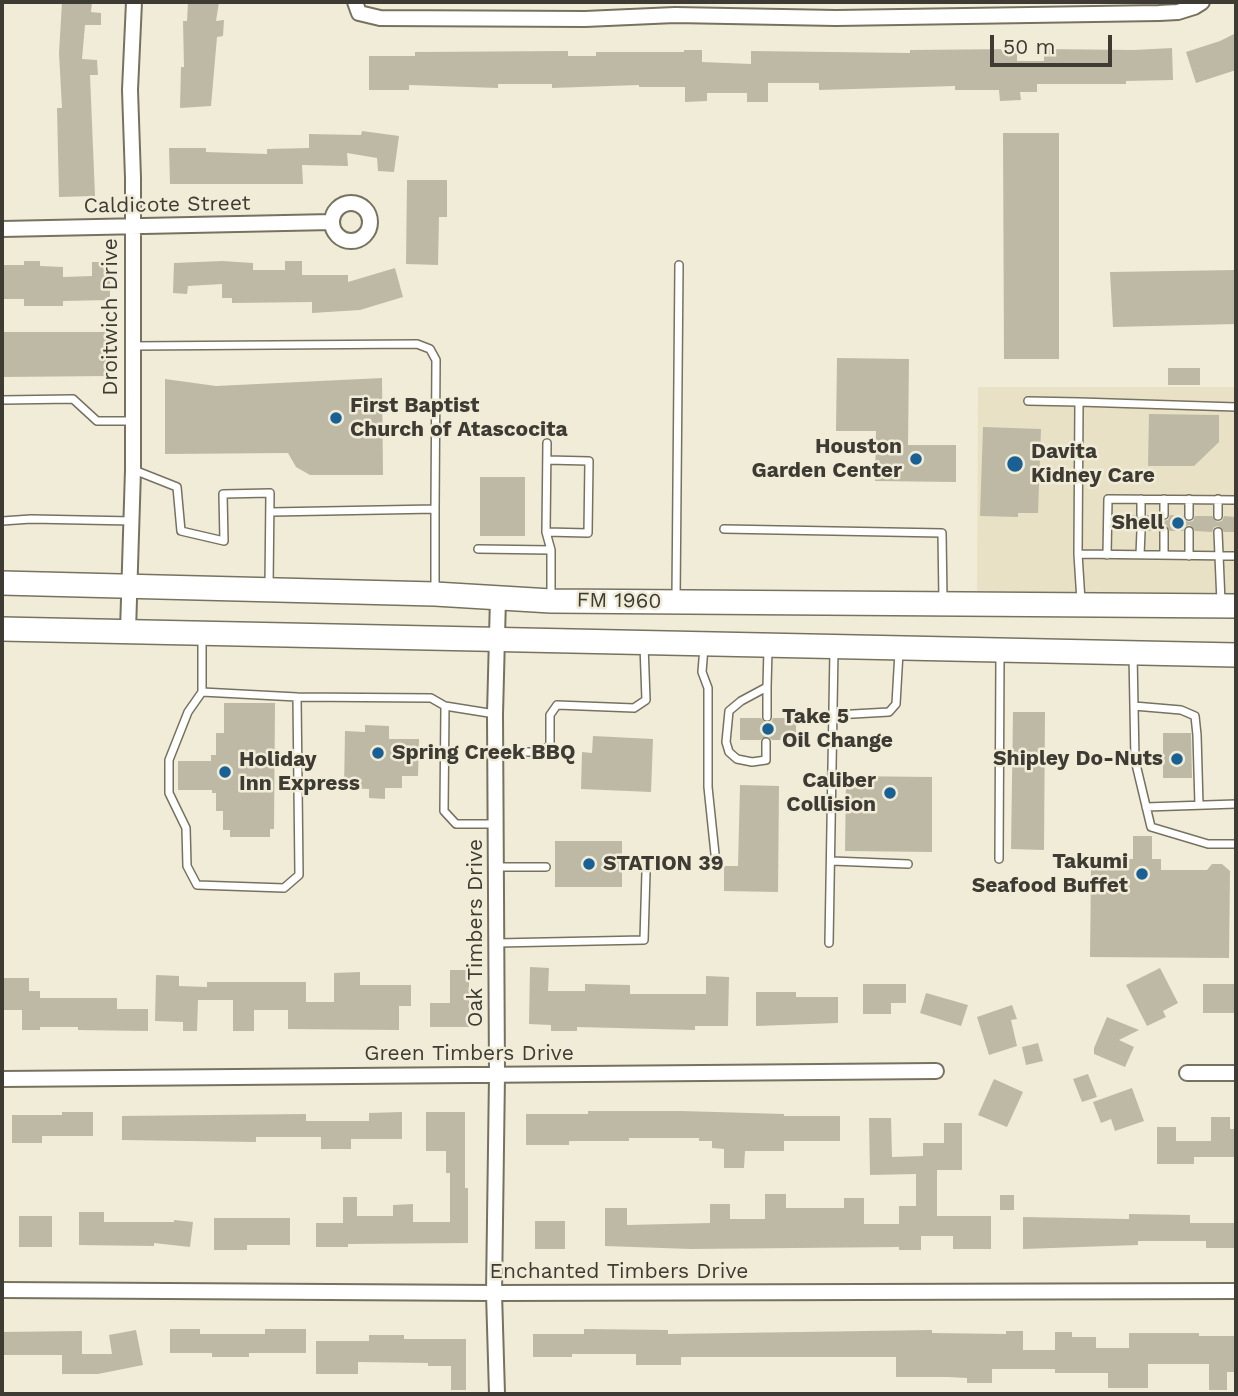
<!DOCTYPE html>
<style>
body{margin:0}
#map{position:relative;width:1238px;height:1396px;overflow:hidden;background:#f1ecd7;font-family:"Work Sans",sans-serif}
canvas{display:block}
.frame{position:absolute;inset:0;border:4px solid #3d3b33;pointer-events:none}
.scale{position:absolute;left:990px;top:35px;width:122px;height:32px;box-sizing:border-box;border:4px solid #3d3b33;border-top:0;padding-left:9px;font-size:21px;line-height:24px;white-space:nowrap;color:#3d3b33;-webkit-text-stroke:5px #f1ecd7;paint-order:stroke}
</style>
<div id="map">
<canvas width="1238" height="1396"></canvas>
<div class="frame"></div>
<div class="scale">50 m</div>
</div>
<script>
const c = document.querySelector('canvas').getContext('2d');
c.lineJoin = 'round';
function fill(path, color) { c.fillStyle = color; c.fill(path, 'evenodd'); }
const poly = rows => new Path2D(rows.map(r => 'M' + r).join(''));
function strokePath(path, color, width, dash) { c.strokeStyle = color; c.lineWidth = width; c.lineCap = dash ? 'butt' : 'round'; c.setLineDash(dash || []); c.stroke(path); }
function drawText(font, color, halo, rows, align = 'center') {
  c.font = font + ' "Work Sans",sans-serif'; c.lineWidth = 5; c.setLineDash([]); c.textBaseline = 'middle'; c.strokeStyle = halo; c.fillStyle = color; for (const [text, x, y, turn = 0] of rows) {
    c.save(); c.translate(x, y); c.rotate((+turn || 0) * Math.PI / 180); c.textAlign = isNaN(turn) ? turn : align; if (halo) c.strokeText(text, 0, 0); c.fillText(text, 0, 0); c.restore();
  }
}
const built = poly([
 [978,387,1236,387,1236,617,977,617]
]);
const building = poly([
 [62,2,92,2,91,12,101,13,101,25,85,25,82,59,97,60,98,75,90,75,95,196,59,197,57,108,62,108,59,53],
 [188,2,219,2,216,21,224,20,223,36,217,37,211,106,180,108,181,67,184,67,183,21,187,21],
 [1236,33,1236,70,1196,83,1186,52,1220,41],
 [1172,48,1173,80,1126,81,1126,84,1037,84,1037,92,1020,92,1021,100,1000,101,999,90,955,90,955,86,819,90,819,83,768,83,768,102,747,102,747,93,707,93,707,101,685,102,685,87,639,87,639,85,552,88,552,84,498,84,498,88,409,85,409,90,369,90,369,56,415,56,415,52,568,51,568,56,596,56,596,52,684,52,684,50,702,50,702,62,751,64,751,51,910,53,910,50,1017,49,1017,61,1044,61,1044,49,1134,50],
 [362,131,399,136,394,172,378,171,377,158,347,153,348,166,302,165,303,184,170,184,169,148,206,148,206,152,267,154,267,149,309,148,309,134,361,135],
 [1003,133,1059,133,1059,359,1004,359],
 [407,180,447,180,447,217,439,217,438,265,406,264],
 [24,261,40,261,40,266,63,267,63,277,92,276,92,262,110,262,110,300,63,301,63,306,24,306,24,299,2,299,2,265,24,265],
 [222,261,253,263,253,270,285,270,285,261,302,261,302,275,348,275,348,282,395,268,403,297,360,310,312,313,312,302,232,303,232,298,222,298,222,284,188,286,187,294,173,293,174,263],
 [1236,270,1236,324,1113,327,1110,272],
 [2,332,110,332,110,376,2,377],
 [837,358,909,359,908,445,956,445,956,482,875,481,876,431,836,431],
 [1168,368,1200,368,1200,385,1168,385],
 [382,378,383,475,310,475,296,467,288,453,165,454,165,379,216,386],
 [1149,414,1219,415,1219,442,1194,466,1148,466],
 [983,427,1041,429,1038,513,1018,513,1018,517,980,516],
 [480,477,525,477,525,536,480,536],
 [1119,514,1135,515,1140,521,1145,520,1147,515,1158,515,1163,521,1168,520,1170,515,1183,516,1188,522,1193,521,1195,516,1212,516,1217,522,1222,521,1224,516,1236,517,1236,532,1224,532,1218,526,1214,527,1212,532,1195,531,1190,525,1185,526,1183,531,1170,531,1165,525,1160,526,1158,531,1147,531,1145,526,1141,525,1135,530,1119,530],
 [224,703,275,703,274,829,270,829,270,837,230,837,230,830,223,830,223,811,216,811,216,793,212,793,212,790,178,790,178,761,211,761,211,755,216,755,216,733,224,733],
 [1013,712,1045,712,1044,850,1011,849],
 [740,718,761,718,766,723,771,722,773,718,796,718,796,740,772,740,767,736,760,740,740,740],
 [365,725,389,726,389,739,419,739,418,776,402,776,402,788,385,788,385,799,369,798,369,789,344,788,345,731,365,732],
 [1163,733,1191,733,1192,778,1163,778],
 [593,736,653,739,651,792,581,789,582,752,592,753],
 [846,776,932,777,932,852,845,851],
 [740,785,779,786,778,892,724,891,724,866,738,866],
 [1133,836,1152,836,1152,859,1161,859,1161,870,1207,870,1212,864,1222,864,1230,871,1229,958,1090,957,1091,869,1125,870,1125,859,1133,859],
 [555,841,622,841,622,887,555,887],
 [530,967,549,968,548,991,585,991,585,984,630,985,630,994,706,994,706,976,729,977,728,1026,695,1026,695,1030,577,1027,577,1031,551,1031,551,1025,529,1024],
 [1160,968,1178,1003,1163,1011,1166,1017,1147,1026,1126,985],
 [450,970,469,970,469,1027,430,1027,430,1003,450,1003],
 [360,972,360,985,411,985,411,1006,399,1006,399,1030,288,1029,288,1010,254,1010,254,1031,233,1031,233,1000,198,1000,197,1031,183,1031,183,1022,155,1021,156,975,179,976,179,986,207,987,207,982,306,982,306,1002,334,1002,334,973],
 [2,978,29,978,29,991,40,991,40,998,117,998,117,1009,148,1009,148,1031,78,1030,78,1027,40,1027,40,1030,22,1030,22,1010,2,1010],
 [863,984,906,984,906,1003,891,1003,891,1014,863,1014],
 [1203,984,1236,984,1236,1013,1203,1013],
 [756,992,796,992,796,997,838,997,838,1023,756,1026],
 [926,993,968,1005,961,1026,920,1013],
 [1012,1005,1017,1019,1011,1020,1017,1046,989,1055,977,1017],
 [1107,1017,1139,1030,1119,1040,1134,1047,1125,1067,1094,1054,1094,1048],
 [1038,1043,1043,1061,1026,1065,1022,1047],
 [1088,1074,1097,1097,1082,1102,1073,1079],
 [994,1079,1023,1092,1007,1127,978,1115],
 [1132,1088,1144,1121,1115,1131,1111,1119,1101,1123,1093,1102],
 [588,1111,681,1111,784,1114,784,1116,840,1116,840,1141,784,1141,784,1151,745,1151,744,1168,724,1168,724,1149,712,1148,712,1141,699,1141,699,1138,629,1138,629,1141,569,1141,569,1145,526,1145,526,1114,588,1114],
 [62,1112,93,1112,93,1136,42,1136,42,1143,12,1143,12,1115,62,1115],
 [402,1112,402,1139,351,1139,351,1149,321,1149,321,1137,256,1137,256,1142,122,1140,122,1116,306,1114,306,1121,369,1121,369,1113],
 [426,1112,465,1112,465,1188,468,1188,468,1243,348,1244,348,1247,316,1247,316,1223,343,1223,343,1197,357,1197,357,1216,393,1216,393,1205,413,1204,413,1222,450,1222,450,1173,446,1173,446,1151,426,1151],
 [1211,1117,1230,1117,1230,1129,1236,1129,1236,1157,1194,1157,1194,1164,1157,1164,1157,1127,1176,1127,1176,1141,1211,1141],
 [869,1118,891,1118,892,1157,923,1156,923,1143,944,1143,944,1123,962,1123,962,1170,937,1170,937,1216,991,1216,991,1249,953,1249,953,1236,921,1236,921,1250,899,1250,899,1247,691,1249,605,1246,605,1208,627,1208,627,1225,710,1223,710,1204,730,1204,730,1219,765,1219,765,1194,786,1194,786,1208,844,1208,844,1198,864,1198,864,1224,899,1224,899,1206,916,1206,916,1174,870,1175],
 [1000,1195,1014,1195,1014,1210,1000,1210],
 [79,1212,104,1212,104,1222,174,1222,174,1220,193,1222,190,1247,154,1243,154,1246,79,1245],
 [1129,1214,1190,1215,1190,1223,1236,1223,1236,1248,1206,1248,1206,1241,1138,1241,1138,1245,1023,1249,1023,1217,1129,1219],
 [19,1216,52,1216,52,1247,19,1247],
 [214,1218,290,1218,290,1245,247,1245,247,1250,214,1250],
 [535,1221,565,1221,565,1249,535,1249],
 [170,1329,200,1329,200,1334,265,1334,265,1329,306,1329,306,1353,249,1353,249,1357,212,1357,212,1353,170,1353],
 [584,1329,668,1330,668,1334,932,1330,932,1333,1006,1334,1006,1331,1023,1331,1023,1350,1055,1350,1055,1332,1072,1332,1072,1337,1096,1337,1096,1348,1129,1348,1129,1333,1199,1333,1199,1336,1236,1336,1236,1372,1227,1372,1227,1390,1209,1390,1209,1364,1148,1364,1148,1388,1108,1388,1108,1373,1055,1373,1055,1369,992,1369,992,1383,967,1383,967,1378,948,1377,896,1377,896,1357,681,1357,681,1365,636,1365,636,1354,572,1354,572,1357,533,1357,533,1334,584,1334],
 [136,1330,143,1365,98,1374,62,1374,62,1355,2,1355,2,1332,82,1331,82,1354,112,1354,109,1335],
 [369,1335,404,1335,404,1339,466,1339,466,1390,451,1390,451,1366,428,1366,428,1363,358,1362,358,1374,316,1374,316,1341,369,1341]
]);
const service = poly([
 [133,346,417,344,430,349,436,360,435,509],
 [2,400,73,399,97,421,132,421],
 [1028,401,1079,402],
 [547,443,546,532,551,550,551,596],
 [134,470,177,487,181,531,224,541,223,494,270,493,269,587],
 [1141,499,1141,515],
 [1164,499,1164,515],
 [1218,499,1218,516],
 [271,512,435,509,435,592],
 [1189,516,1189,499],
 [2,521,31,519,133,521],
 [724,529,942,533,943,600],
 [1164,531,1164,555],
 [1189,531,1189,556],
 [546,532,588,533,589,461,547,460],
 [1218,532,1221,602],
 [478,549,551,550],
 [1078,554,1236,556],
 [1107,555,1108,499,1236,500],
 [1140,555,1141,531],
 [676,598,679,265],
 [1081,601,1078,554,1079,402,1236,407],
 [704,647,702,672,708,688,708,787,715,854],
 [1133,654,1135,760,1151,827,1208,844,1236,844],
 [767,687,768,649],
 [202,692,297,697,299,875,284,888,197,885,187,866,186,828,169,793,169,760,188,712,202,692,202,637],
 [297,697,431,698,445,706,495,714],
 [445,706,444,811,456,824,495,824],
 [1134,706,1181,710,1195,716,1197,735,1199,805],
 [835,715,889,712,896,704,899,652],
 [766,742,766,760,752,762,737,759,729,752,726,742,729,711,741,701,767,687,767,717],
 [495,752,538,752,550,746,550,715,557,705,634,708,646,700,644,645],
 [1146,807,1236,804],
 [999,859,1000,654],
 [832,861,908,864],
 [496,867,546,867],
 [497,943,644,940,646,872],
 [829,943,834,650]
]);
const minor = poly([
 [355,2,359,13,380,18,585,19,675,15,836,18,1159,13,1178,12,1194,7,1202,2],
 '332 222a19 19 0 1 1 38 0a19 19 0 1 1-38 0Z',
 [2,229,332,222],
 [128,631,133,470,133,178,130,90,134,2],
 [1187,1073,1236,1073],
 [2,1079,936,1071],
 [2,1290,494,1293,1236,1291],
 [497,1394,494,1293,497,1075,495,714,498,598]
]);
const primary = poly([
 [2,583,435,594,551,601,1236,606],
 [2,629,1236,655]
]);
const markers = [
 [336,418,7,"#196095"],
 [916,459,7,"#196095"],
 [1015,464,9,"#196095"],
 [1178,523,7,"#196095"],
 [768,729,7,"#196095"],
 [378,753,7,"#196095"],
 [1177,759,7,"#196095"],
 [225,772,7,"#196095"],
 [890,793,7,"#196095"],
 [589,864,7,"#196095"],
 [1142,874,7,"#196095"]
];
const streetNames = [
 ["Caldicote Street",167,205,-1],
 ["Droitwich Drive",111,317,-90],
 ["FM 1960",619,601,1],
 ["Oak Timbers Drive",476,933,-90],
 ["Green Timbers Drive",469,1054],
 ["Enchanted Timbers Drive",619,1272]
];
const poiNames = [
 ["First Baptist",350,406],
 ["Church of Atascocita",350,430],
 ["Houston",902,447,"right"],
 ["Garden Center",902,471,"right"],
 ["Davita",1031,452],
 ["Kidney Care",1031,476],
 ["Shell",1164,523,"right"],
 ["Take 5",782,717],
 ["Oil Change",782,741],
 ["Spring Creek BBQ",392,753],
 ["Shipley Do-Nuts",1163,759,"right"],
 ["Holiday",239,760],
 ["Inn Express",239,784],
 ["Caliber",876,781,"right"],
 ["Collision",876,805,"right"],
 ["Takumi",1128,862,"right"],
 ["Seafood Buffet",1128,886,"right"],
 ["STATION 39",603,864]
];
fill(built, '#e8e1c5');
fill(building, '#beb9a5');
strokePath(service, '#777260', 10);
strokePath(minor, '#777260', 18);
strokePath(primary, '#777260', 26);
strokePath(service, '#fff', 7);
strokePath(minor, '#fff', 14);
strokePath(primary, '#fff', 23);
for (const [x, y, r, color] of markers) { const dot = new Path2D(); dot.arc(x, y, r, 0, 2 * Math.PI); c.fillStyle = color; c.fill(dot); strokePath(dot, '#f1ecd7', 2.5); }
drawText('21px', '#3d3b33', '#f1ecd7', streetNames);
drawText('bold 21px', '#3d3b33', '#f1ecd7', poiNames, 'left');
</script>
